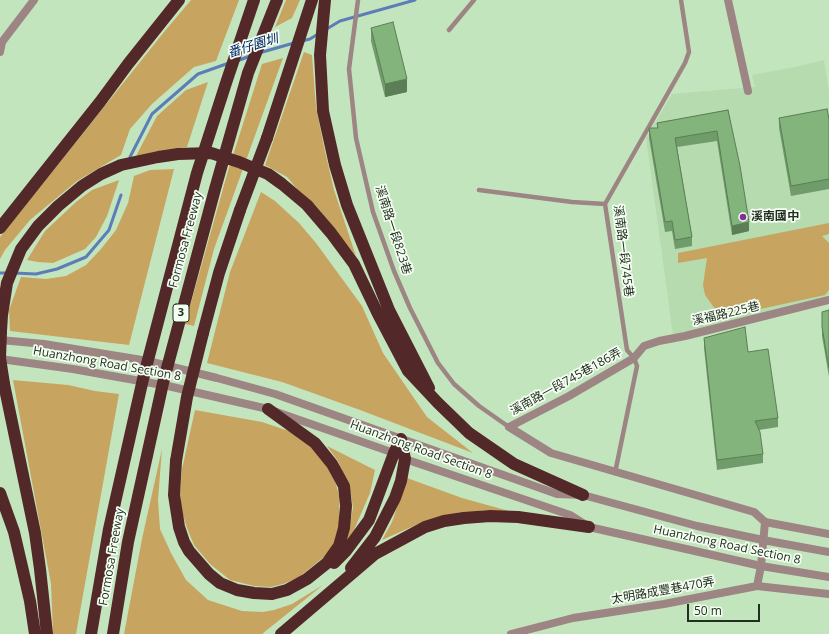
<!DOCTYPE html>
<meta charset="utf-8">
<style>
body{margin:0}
#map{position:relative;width:829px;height:634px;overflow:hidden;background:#c3e5be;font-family:"Open Sans",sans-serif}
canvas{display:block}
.scale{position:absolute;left:687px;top:604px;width:73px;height:18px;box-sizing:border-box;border:2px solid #222f20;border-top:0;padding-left:5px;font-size:12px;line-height:14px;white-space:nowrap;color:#222f20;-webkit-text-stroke:3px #f4fef2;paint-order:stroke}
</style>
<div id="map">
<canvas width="829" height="634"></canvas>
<div class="scale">50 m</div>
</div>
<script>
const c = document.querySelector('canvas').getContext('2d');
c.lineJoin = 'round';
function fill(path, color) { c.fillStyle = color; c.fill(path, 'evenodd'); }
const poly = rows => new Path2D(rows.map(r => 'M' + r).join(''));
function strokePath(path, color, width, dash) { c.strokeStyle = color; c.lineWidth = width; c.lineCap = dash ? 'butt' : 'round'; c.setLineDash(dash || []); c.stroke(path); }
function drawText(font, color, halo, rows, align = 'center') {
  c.font = font + ' "Open Sans","Noto Sans TC",sans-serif'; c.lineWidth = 3.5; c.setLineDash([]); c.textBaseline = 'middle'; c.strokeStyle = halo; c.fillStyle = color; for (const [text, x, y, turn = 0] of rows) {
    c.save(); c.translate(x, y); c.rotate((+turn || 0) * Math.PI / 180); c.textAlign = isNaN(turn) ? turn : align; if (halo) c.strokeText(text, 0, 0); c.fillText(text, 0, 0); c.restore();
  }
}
const built = poly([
 [824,60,829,92,829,296,673,335,646,138,672,94,755,87,752,75,800,66]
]);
const green = poly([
 [191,0,239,0,216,61,194,67,152,104,130,129,121,155,77,181,30,220,5,250,0,259,0,237,164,32],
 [286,0,300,0,292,18,275,27],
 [304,52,312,55,316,107,324,147,334,190,356,256,316,206,298,190,287,177,265,165],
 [283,58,214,249,194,326,185,324,228,171,262,64],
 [208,82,187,147,163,150,136,156,157,116,186,90],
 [174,169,129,345,10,331,9,310,21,277,46,279,66,276,86,265,101,249,116,230,128,203,134,176,150,170],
 [119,180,107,216,96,237,85,249,53,263,38,262,27,260,45,231,76,202,92,190],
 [261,192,275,201,299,223,316,243,362,306,383,353,427,417,473,453,360,410,282,382,207,363,230,272],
 [829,223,829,234,822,236,829,243,829,290,825,295,733,315,722,313,715,309,705,295,703,285,707,258,678,263,678,253],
 [13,380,68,385,95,391,119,394,76,634,53,634,51,584],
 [195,410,262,422,292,432,321,455,336,484,339,496,339,524,334,544,325,556,298,578,283,584,271,587,254,586,230,580,210,564,194,545,187,528,182,512,180,493,182,469],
 [327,446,375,470,370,493,354,530,341,548,349,528,353,508,351,494,338,461],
 [162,449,158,500,160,529,171,553,186,580,208,600,242,611,263,612,274,610,292,604,323,585,262,634,124,634,142,539],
 [407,478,462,498,509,511,484,510,425,521,382,540,392,522]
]);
const stream = poly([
 [325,30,340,21,415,0],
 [302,41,310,39,318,34],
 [259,53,294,43],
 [237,61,250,56],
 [130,157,152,114,198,74,229,63],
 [0,273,8,273],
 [14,273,36,274,57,269,86,257,109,230,121,195]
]);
const service = poly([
 [358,0,349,69,356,138,373,212,394,271,410,308,438,363,454,384,479,406,509,427],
 [449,30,474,0],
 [479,190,572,202,605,204],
 [615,473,637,366,634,358,627,350,605,204,685,63,689,52,681,0]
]);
const minor = poly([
 [728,0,748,91],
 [0,52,2,42,34,0],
 [765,522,829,534],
 [757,586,829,594]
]);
const tertiary = poly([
 [0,340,44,344,148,361,217,378,275,394,557,494,583,495,697,526,763,540,829,552],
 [0,359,73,369,168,386,268,409,394,453,405,459,570,515,589,527,761,566,829,577],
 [509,427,551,453,754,512,765,522,761,566,757,586,664,604,573,618,511,634],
 [509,427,569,396,634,358,644,346,659,341,685,336,829,300]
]);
const motorway = poly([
 [325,0,320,55,323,111,335,165,347,205,389,310,429,388],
 [267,138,312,0],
 [0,228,100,102,128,64,179,0],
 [1,331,2,315,7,283,21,249,38,226,58,206,82,186,101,174,121,165,158,157,178,154,211,153,239,162,268,174,282,184,307,205,331,233,354,264,378,314,408,371,438,403,469,433,514,464,583,495],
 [203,333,219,273,240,210],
 [4,384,35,533,40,569,47,634],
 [176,461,174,495,179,527,184,542,189,551,209,574,220,583,237,590,254,593,272,594,287,590,307,579,327,563,339,546,344,528,346,506,344,486,332,464,315,443,268,409],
 [0,493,14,532,30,601,35,634],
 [334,563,346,551,369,520,394,453,401,439],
 [351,568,375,537,395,498,401,481,405,459,401,439],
 [281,634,375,554,425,527,444,521,464,518,490,516,518,517,589,527]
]);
const motorwayBridge = poly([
 [240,210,267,138],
 [1,331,0,358,4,384],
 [176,461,187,397,203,333],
 [91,634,109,529,143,379,197,173,226,83,254,0],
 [113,634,128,542,163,383,215,189,248,73,277,0]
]);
const wall = poly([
 [371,28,407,92,385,97,371,41],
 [728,110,749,231,732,235,717,141,677,147,692,237,692,246,675,249,672,231,665,232,649,138,649,128,657,128,657,123],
 [779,118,829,119,829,189,791,196,779,128],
 [829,310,829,377,822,336,822,312],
 [704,338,748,352,778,418,778,427,759,430,763,454,763,463,717,470,704,348]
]);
const shadedWall = poly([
 [407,79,407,92,385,97,385,84],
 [749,222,749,231,732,235,732,226]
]);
const building = poly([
 [393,22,407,79,385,84,371,28,393,22],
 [827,109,829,119,829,179,791,186,779,118,827,109],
 [728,110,740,166,749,222,732,226,717,131,675,138,692,237,675,240,672,221,665,222,649,128,658,128,657,123,728,110],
 [829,310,829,368,822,327,822,312,829,310],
 [745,327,748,352,768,349,778,418,755,421,760,432,763,454,717,460,704,338,745,327]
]);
const markers = [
 [743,217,4,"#882d98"]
];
const shields = [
 [181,313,16]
];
const shieldNames = [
 ["3",181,313]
];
const poiNames = [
 ["溪南國中",751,217]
];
const streetNames = [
 ["溪南路一段823巷",393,230,72],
 ["Formosa Freeway",186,240,-75],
 ["溪南路一段745巷",623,251,83],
 ["溪福路225巷",726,314,-13],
 ["Huanzhong Road Section 8",107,364,10],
 ["溪南路一段745巷186弄",566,382,-29],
 ["Huanzhong Road Section 8",421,450,20],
 ["Huanzhong Road Section 8",727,545,12],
 ["Formosa Freeway",112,557,-80],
 ["太明路成豐巷470弄",663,591,-10]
];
const waterNames = [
 ["番仔園圳",253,46,-17]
];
fill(built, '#b5dbaf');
fill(green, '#c8a461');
strokePath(stream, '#5c7db8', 3);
strokePath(service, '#9d8584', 4.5);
strokePath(minor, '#9d8584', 8);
strokePath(tertiary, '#9d8584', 8);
strokePath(motorway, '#532828', 12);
strokePath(motorwayBridge, '#532828', 12);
fill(wall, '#709b6a');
fill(shadedWall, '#5b7e56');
fill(building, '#82b47b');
strokePath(building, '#5b7e56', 1);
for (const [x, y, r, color] of markers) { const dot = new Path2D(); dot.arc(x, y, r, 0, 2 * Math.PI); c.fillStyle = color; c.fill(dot); strokePath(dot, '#f4fef2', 1.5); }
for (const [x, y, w] of shields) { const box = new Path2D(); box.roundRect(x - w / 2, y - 9, w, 18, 3); c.fillStyle = '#f4fef2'; c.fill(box); strokePath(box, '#222f20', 1); }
drawText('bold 11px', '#222f20', null, shieldNames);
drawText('bold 12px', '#222f20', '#f4fef2', poiNames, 'left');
drawText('12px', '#222f20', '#f4fef2', streetNames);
drawText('italic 13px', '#002267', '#f4fef2', waterNames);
</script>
